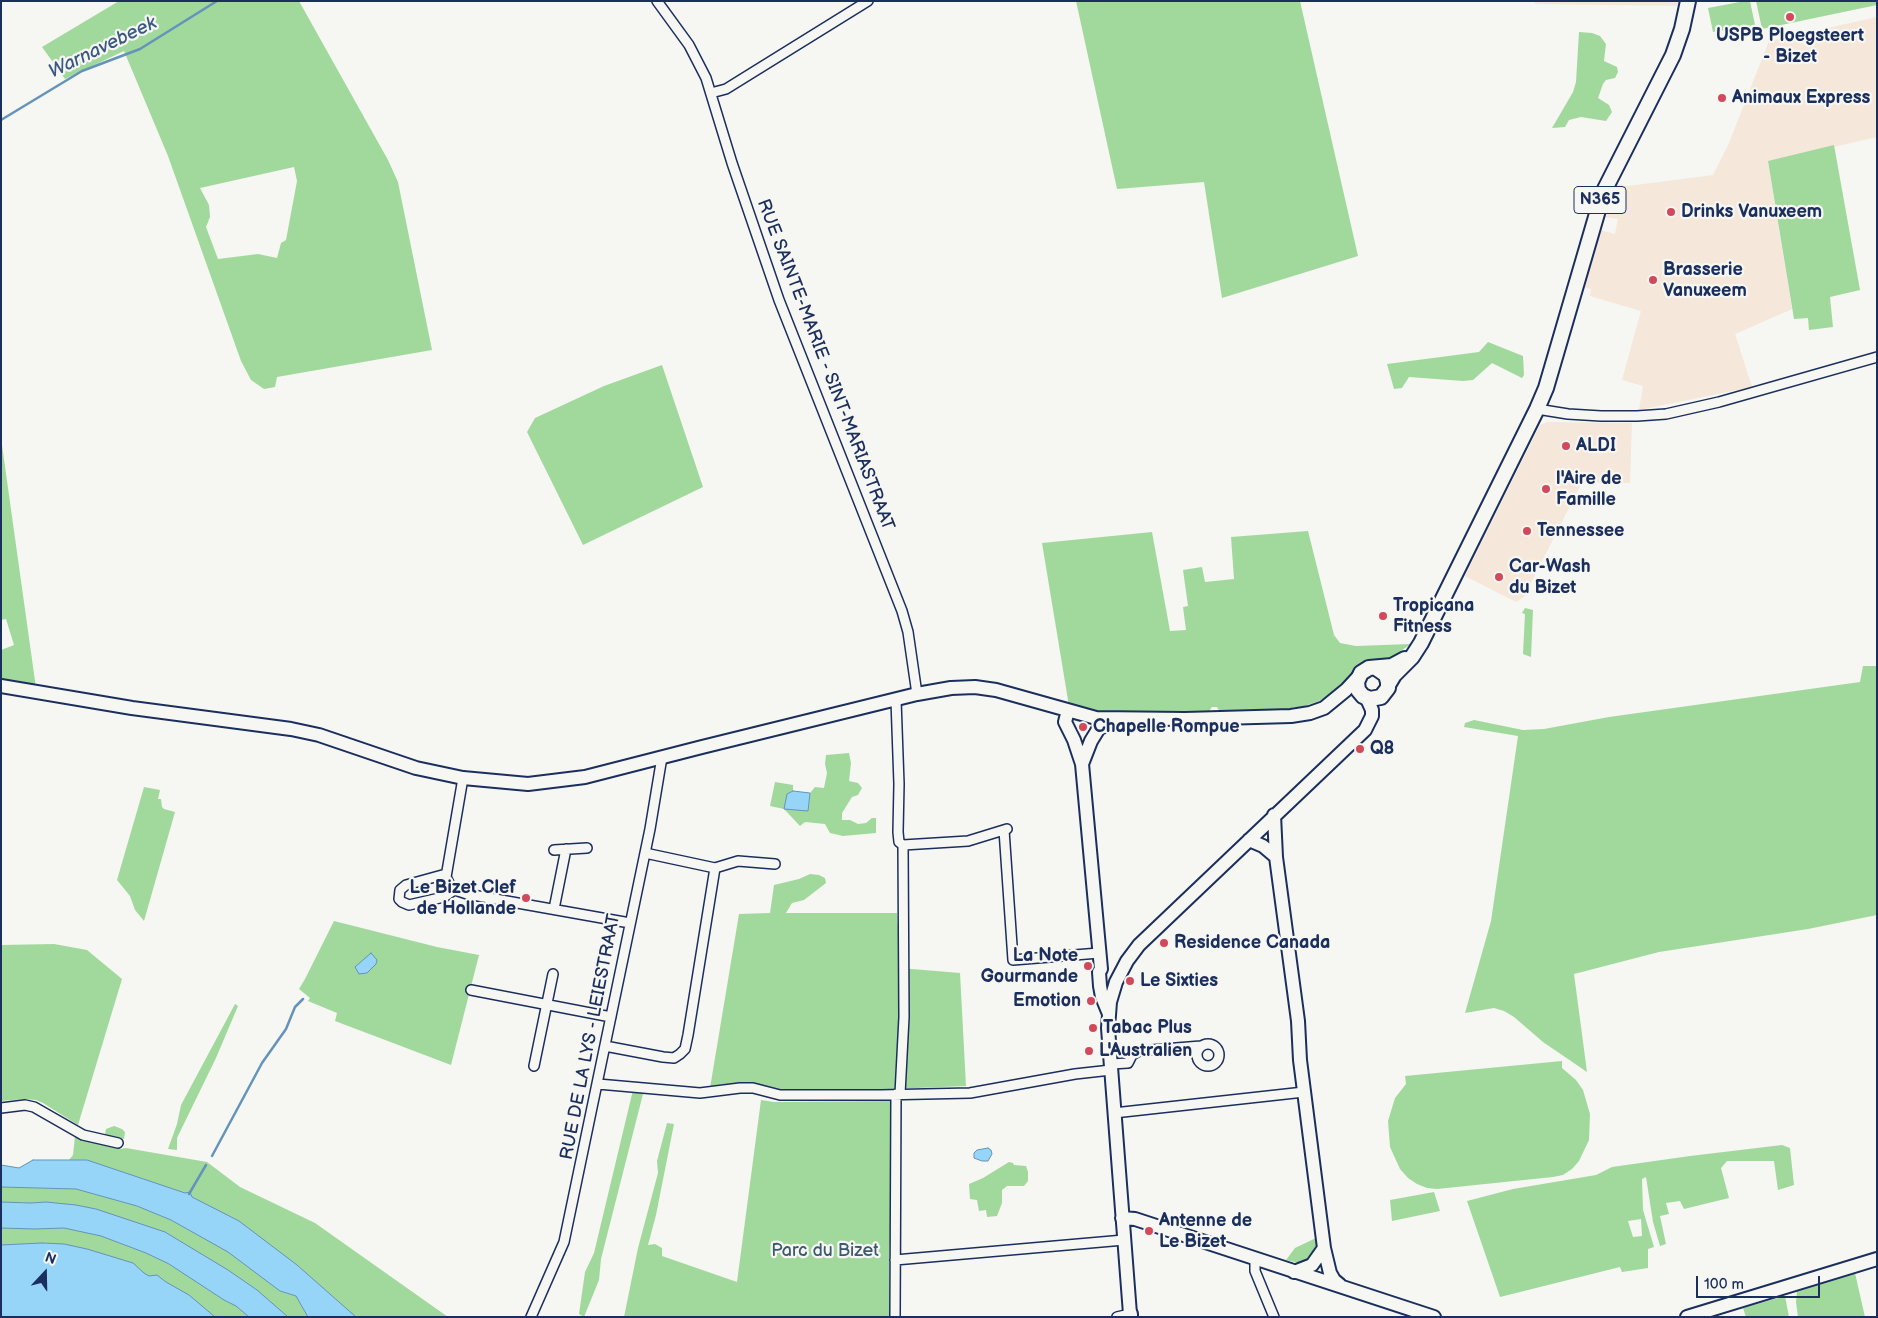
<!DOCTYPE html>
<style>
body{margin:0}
#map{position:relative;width:1878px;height:1318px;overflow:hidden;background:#f6f6f2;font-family:"Balsamiq Sans",sans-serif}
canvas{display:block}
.frame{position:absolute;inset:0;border:2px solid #1b2f5e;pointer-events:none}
.north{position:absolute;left:20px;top:1248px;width:50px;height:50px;-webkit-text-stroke:4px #f6f6f2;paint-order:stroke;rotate:21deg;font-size:14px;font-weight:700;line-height:20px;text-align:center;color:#1b2f5e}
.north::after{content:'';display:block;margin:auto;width:18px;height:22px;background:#1b2f5e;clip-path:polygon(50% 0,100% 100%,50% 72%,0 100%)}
.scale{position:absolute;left:1696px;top:1276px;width:124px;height:22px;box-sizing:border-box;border:2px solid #1b2f5e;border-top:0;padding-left:6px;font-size:15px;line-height:18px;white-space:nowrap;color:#1b2f5e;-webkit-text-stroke:4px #f6f6f2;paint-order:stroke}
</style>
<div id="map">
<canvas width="1878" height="1318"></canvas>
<div class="frame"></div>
<div class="north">N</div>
<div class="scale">100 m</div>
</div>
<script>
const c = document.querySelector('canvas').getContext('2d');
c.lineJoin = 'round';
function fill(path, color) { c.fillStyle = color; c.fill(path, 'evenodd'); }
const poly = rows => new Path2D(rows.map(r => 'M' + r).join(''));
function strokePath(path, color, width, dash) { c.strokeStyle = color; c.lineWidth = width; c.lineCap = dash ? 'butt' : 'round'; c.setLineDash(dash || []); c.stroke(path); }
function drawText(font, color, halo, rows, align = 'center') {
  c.font = font + ' "Balsamiq Sans",sans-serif'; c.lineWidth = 4.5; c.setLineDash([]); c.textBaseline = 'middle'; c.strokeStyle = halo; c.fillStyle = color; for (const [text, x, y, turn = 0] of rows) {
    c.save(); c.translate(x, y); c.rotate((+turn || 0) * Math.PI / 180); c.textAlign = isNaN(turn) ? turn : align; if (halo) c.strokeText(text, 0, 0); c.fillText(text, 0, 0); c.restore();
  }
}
const built = poly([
 [1535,1,1683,1,1683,6,1535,4],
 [1877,17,1877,137,1768,162,1792,309,1735,334,1752,387,1639,410,1643,386,1622,380,1641,311,1590,296,1591,289,1583,287,1600,230,1615,234,1618,219,1604,217,1617,184,1628,186,1713,175,1729,143,1769,41],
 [1547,422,1632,423,1630,483,1582,482,1524,597,1516,602,1465,576,1540,425]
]);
const green = poly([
 [119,1,299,1,388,160,398,182,432,350,277,377,275,387,264,389,251,380,241,361,168,156,124,51,65,79,42,47],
 [294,167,297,181,286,240,281,243,277,258,258,254,218,259,206,227,210,217,209,205,200,188],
 [1076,1,1300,1,1358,256,1222,298,1204,182,1117,189],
 [1745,1,1750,1,1755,25,1713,32,1708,8],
 [1756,1,1877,1,1877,5,1762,29],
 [1579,32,1592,33,1600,36,1606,44,1604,61,1617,67,1618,72,1615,78,1606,80,1603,84,1598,98,1609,105,1612,112,1606,121,1581,117,1569,120,1565,127,1552,128,1573,92,1576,82],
 [1834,145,1860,290,1830,297,1833,327,1809,330,1808,318,1794,319,1768,161],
 [1488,342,1523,356,1524,375,1522,378,1492,363,1473,380,1463,381,1409,377,1402,388,1394,389,1387,364,1479,352],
 [662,365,703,487,583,545,527,432,535,418,604,386],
 [1,438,36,688,1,682,1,650,14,645,6,619,1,620],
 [1308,531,1334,635,1340,643,1356,646,1411,644,1392,657,1382,660,1367,660,1362,662,1355,666,1352,673,1332,693,1319,701,1302,707,1293,707,1291,712,1221,714,1217,707,1212,707,1208,713,1100,713,1069,706,1042,543,1152,532,1170,631,1186,630,1183,607,1188,606,1183,570,1202,567,1205,582,1234,579,1231,537],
 [1525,608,1533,610,1531,657,1523,654,1525,614,1522,613],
 [1863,666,1877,666,1877,915,1808,929,1659,952,1574,974,1587,1072,1543,1042,1514,1017,1504,1011,1494,1008,1465,1013,1491,921,1518,736,1464,727,1465,723,1474,720,1523,730,1544,729,1609,717,1860,682],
 [849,753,851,763,849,781,858,783,862,788,858,795,852,797,842,813,842,820,850,820,858,824,866,823,872,818,876,818,876,833,843,836,830,833,825,824,805,822,800,826,784,809,770,806,775,782,793,785,793,791,787,794,808,811,810,793,815,787,824,788,827,773,825,764,826,755],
 [144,787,160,790,158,799,161,799,162,807,164,809,175,812,144,921,135,910,130,896,117,880],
 [810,874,819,875,825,878,826,883,804,900,792,903,786,913,897,913,900,968,960,973,966,1086,892,1089,890,1092,781,1092,751,1084,723,1084,710,1088,739,914,770,913,774,885,799,879],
 [334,921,437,947,479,955,451,1065,335,1021,337,1013,308,1001,310,998,299,989,305,979],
 [54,944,87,950,122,979,78,1125,43,1103,36,1100,25,1099,1,1101,1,945],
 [235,1004,238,1006,216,1058,177,1138,177,1150,168,1149,177,1124,181,1105],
 [1562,1061,1562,1068,1576,1080,1583,1090,1590,1114,1589,1140,1579,1161,1572,1169,1563,1175,1553,1177,1437,1189,1427,1188,1417,1184,1408,1178,1400,1169,1390,1147,1388,1121,1395,1098,1406,1084,1405,1076],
 [633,1090,644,1090,601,1259,599,1280,584,1317,579,1314,585,1272,594,1253],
 [761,1100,774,1102,896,1101,889,1262,889,1317,624,1317,638,1248,658,1173,657,1161,667,1123,674,1124,656,1215,648,1245,655,1244,662,1248,662,1256,737,1282],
 [114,1126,122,1129,125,1132,124,1139,111,1138,105,1134,106,1129],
 [75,1136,121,1146,120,1149,126,1148,207,1162,240,1187,315,1223,448,1317,1,1317,1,1165,19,1168,33,1160,69,1160,73,1155],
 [1782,1145,1790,1148,1794,1185,1778,1190,1774,1161,1727,1161,1721,1168,1729,1198,1684,1209,1680,1201,1666,1203,1669,1214,1660,1216,1666,1244,1660,1246,1653,1222,1646,1177,1642,1179,1643,1210,1654,1247,1648,1249,1648,1268,1622,1272,1620,1267,1500,1297,1467,1201,1513,1189,1596,1175,1612,1167,1690,1156],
 [1641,1219,1642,1236,1633,1237,1628,1221],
 [1009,1162,1013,1163,1014,1165,1026,1166,1028,1172,1028,1181,1024,1186,1007,1186,1002,1190,1002,1203,997,1216,987,1217,986,1210,979,1211,977,1200,970,1199,969,1184,983,1178],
 [1434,1192,1440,1211,1392,1221,1390,1200],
 [1316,1238,1317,1244,1314,1254,1307,1261,1299,1263,1286,1260,1295,1248],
 [1855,1273,1865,1317,1798,1317,1796,1302,1797,1291],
 [1785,1296,1789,1317,1746,1317,1743,1308]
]);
const water = poly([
 [793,791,810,793,808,811,784,809,787,794,793,791],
 [371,953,377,960,376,964,367,973,359,974,355,967,371,953],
 [988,1148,991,1150,992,1154,988,1161,982,1161,974,1158,974,1153,977,1150,988,1148],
 [33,1160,87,1160,185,1193,190,1192,192,1197,239,1221,297,1265,356,1317,308,1317,296,1296,280,1291,228,1252,171,1220,137,1206,76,1189,1,1187,1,1165,19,1168,33,1160],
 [1,1202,31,1203,46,1202,76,1205,96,1209,165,1232,228,1270,257,1290,288,1317,249,1317,236,1306,224,1300,169,1264,146,1253,101,1236,64,1228,35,1229,1,1228,1,1202],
 [42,1243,64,1244,87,1249,133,1263,144,1273,149,1276,157,1275,166,1282,189,1295,215,1317,1,1317,1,1245,42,1243]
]);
const stream = poly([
 [1,120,82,71,140,49,217,1],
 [212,1156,262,1063,286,1029,295,1007,303,999],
 [189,1194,206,1165]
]);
const street = poly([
 [657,1,689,45,706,78,732,163,779,300,902,611,908,632,917,694],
 [711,93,726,89,868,1],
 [1537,409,1568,414,1601,416,1637,416,1666,414,1719,402,1877,357],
 [896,700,899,784,898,832,899,842,903,845,904,1017,900,1094],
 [463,778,446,877,452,889,467,894,630,923],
 [1004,830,1013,960,1099,953],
 [903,845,968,841,1007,829],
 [554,850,587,848],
 [645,853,715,868],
 [446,874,406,885,400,890,399,899,402,902,409,905,444,897,454,890],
 [554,909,566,849],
 [471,990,611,1017],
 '1197 1055a11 11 0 1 1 22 0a11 11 0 1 1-22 0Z',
 [605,1046,663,1057,674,1058,680,1054,685,1049,688,1035,715,868,738,861,775,864],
 [1111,1064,1128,1063,1132,1055,1139,1051,1201,1046],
 [534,1066,553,974],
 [598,1084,700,1093,740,1088,753,1088,780,1095,881,1095,970,1093,1075,1074,1111,1070],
 [1,1108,25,1105,34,1107,83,1135,118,1143],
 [1114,1113,1304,1092],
 [1255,1258,1255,1271,1274,1317],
 [895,1260,1124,1240],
 [531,1317,564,1242,650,829,662,757],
 [895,1317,896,1094],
 [1117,1317,1130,1314]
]);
const secondary = poly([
 [1,686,132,708,291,729,319,735,416,768,463,778,528,784,585,777,702,747,917,694,951,688,975,687,996,690,1096,718,1185,719,1291,716,1310,713,1324,708,1346,690,1359,676],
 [1071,711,1067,714,1065,722,1074,740,1082,764,1101,969,1099,972,1100,986,1102,997,1109,1014],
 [1082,764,1091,741,1099,728,1118,721],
 [1274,815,1276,857,1298,1021,1300,1060,1324,1248,1330,1273,1334,1280,1340,1285],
 [1249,840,1263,846,1276,857],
 [1122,1218,1135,1219,1434,1317],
 [1294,1272,1312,1265,1324,1248],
 [1130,1314,1108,1028,1110,1002,1116,982,1127,961,1139,945,1365,730,1372,716,1372,710,1367,699],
 [1687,1317,1877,1259]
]);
const primary = poly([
 [1376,668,1386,675,1388,682,1388,688,1381,697,1370,699,1363,696,1358,690,1357,682,1361,673,1369,668,1392,666,1405,659],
 [1388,685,1394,675,1412,657,1421,643,1537,409,1546,388,1603,193,1673,55,1682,29,1688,1],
 [1130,1314,1130,1317]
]);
const markers = [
 [1790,17,5,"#d1495b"],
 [1722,98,5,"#d1495b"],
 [1671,212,5,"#d1495b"],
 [1653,280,5,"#d1495b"],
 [1566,446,5,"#d1495b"],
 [1546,489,5,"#d1495b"],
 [1527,531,5,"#d1495b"],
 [1499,577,5,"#d1495b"],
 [1383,616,5,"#d1495b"],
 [1083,727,5,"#d1495b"],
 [1360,749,5,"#d1495b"],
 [526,898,5,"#d1495b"],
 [1164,943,5,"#d1495b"],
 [1088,966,5,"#d1495b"],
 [1130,981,5,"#d1495b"],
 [1091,1001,5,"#d1495b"],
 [1093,1028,5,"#d1495b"],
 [1089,1051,5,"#d1495b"],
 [1149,1231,5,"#d1495b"]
];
const shields = [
 [1600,200,52]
];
const shieldNames = [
 ["N365",1600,200]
];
const poiNames = [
 ["USPB Ploegsteert",1790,36,"center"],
 ["- Bizet",1790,57,"center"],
 ["Animaux Express",1732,98],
 ["Drinks Vanuxeem",1681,212],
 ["Brasserie",1663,270],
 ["Vanuxeem",1663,291],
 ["ALDI",1576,446],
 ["l'Aire de",1556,479],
 ["Famille",1556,500],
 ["Tennessee",1537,531],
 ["Car-Wash",1509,567],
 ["du Bizet",1509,588],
 ["Tropicana",1393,606],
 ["Fitness",1393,627],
 ["Chapelle Rompue",1093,727],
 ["Q8",1370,749],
 ["Le Bizet Clef",516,888,"right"],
 ["de Hollande",516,909,"right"],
 ["Residence Canada",1174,943],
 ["La Note",1078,956,"right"],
 ["Gourmande",1078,977,"right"],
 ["Le Sixties",1140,981],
 ["Emotion",1081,1001,"right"],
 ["Tabac Plus",1103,1028],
 ["L'Australien",1099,1051],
 ["Antenne de",1159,1221],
 ["Le Bizet",1159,1242]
];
const streetNames = [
 ["RUE SAINTE-MARIE - SINT-MARIASTRAAT",825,365,69],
 ["RUE DE LA LYS - LEIESTRAAT",591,1037,-79]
];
const parkNames = [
 ["Parc du Bizet",825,1251]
];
const waterNames = [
 ["Warnavebeek",103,48,-26]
];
fill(built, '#f5e7da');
fill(green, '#a1d99d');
fill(water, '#97d5f8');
strokePath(water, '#6593ba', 1);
strokePath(stream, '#6593ba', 2.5);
strokePath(street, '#1b2f5e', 12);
strokePath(secondary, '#1b2f5e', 16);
strokePath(primary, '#1b2f5e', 18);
strokePath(street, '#f6f6f2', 9);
strokePath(secondary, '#f6f6f2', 12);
strokePath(primary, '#f6f6f2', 14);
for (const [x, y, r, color] of markers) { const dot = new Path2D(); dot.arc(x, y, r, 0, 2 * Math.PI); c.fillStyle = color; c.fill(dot); strokePath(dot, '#f6f6f2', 2); }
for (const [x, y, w] of shields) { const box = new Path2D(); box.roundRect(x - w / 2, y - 13.5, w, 27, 4); c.fillStyle = '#f6f6f2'; c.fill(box); strokePath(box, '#1b2f5e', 1); }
drawText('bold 16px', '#1b2f5e', null, shieldNames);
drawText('bold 18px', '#1b2f5e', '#f6f6f2', poiNames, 'left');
drawText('18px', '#1b2f5e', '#f6f6f2', streetNames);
drawText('18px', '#3c5a6e', '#f6f6f2', parkNames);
drawText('italic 19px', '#3a5884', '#f6f6f2', waterNames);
</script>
